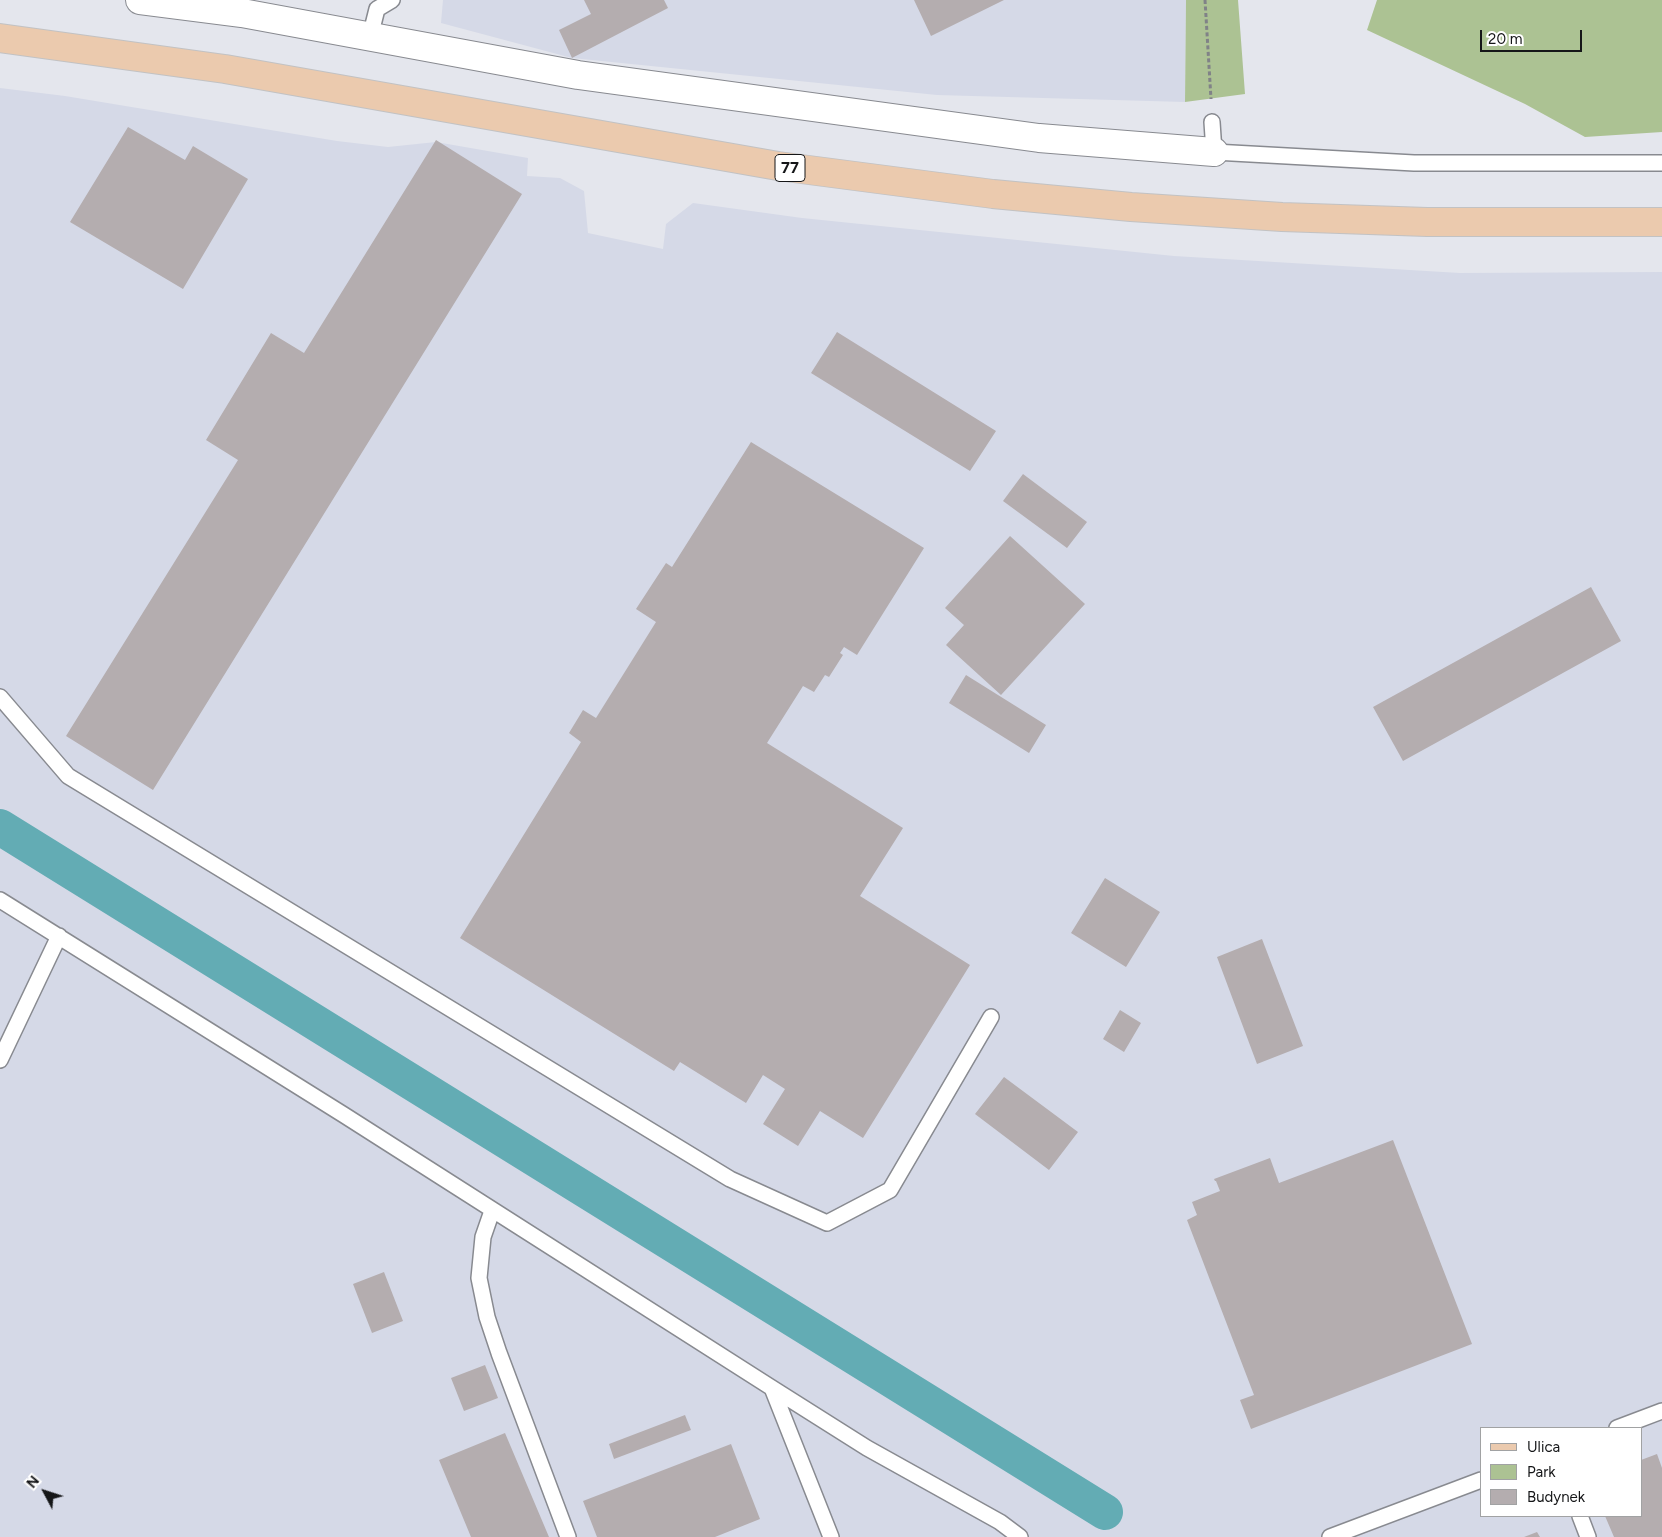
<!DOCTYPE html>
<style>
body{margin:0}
#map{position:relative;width:1662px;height:1537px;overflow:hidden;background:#e4e6ed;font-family:Figtree,sans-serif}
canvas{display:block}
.legend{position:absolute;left:1480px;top:1427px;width:162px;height:90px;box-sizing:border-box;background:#fff;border:1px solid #a1a2a3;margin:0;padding:6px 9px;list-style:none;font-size:15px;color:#151618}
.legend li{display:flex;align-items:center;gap:10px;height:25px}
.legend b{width:25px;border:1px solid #a1a2a3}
.north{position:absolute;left:20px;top:1467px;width:50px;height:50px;-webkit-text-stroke:4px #fff;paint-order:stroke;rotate:310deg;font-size:14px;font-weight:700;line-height:20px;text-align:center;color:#151618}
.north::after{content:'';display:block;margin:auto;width:18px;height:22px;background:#151618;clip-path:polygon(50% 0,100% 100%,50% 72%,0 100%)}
.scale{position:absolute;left:1480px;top:30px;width:102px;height:22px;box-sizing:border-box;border:2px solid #151618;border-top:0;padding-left:6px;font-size:15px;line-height:18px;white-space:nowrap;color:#151618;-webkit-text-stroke:4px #fff;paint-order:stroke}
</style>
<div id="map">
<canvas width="1662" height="1537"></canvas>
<ul class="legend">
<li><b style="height:6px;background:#ebcaae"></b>Ulica</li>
<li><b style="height:14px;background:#acc293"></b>Park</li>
<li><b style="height:14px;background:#b4adaf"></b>Budynek</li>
</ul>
<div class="north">N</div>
<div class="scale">20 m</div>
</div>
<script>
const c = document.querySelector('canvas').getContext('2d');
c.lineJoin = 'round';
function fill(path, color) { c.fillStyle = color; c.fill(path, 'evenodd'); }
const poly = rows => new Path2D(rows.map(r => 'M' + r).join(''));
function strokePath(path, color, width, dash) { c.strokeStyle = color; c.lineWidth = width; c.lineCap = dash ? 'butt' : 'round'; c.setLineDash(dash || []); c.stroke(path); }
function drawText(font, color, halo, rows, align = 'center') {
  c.font = font + ' Figtree,sans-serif'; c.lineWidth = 4; c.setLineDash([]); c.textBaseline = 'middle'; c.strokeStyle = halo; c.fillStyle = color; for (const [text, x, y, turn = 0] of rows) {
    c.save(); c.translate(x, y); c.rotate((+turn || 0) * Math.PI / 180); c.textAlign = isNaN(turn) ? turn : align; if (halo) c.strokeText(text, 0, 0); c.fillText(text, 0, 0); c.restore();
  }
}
const built = poly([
 [443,0,1186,0,1185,102,937,95,572,58,441,23],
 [0,88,65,96,337,141,388,147,436,142,528,158,527,176,560,178,584,191,588,233,663,249,666,224,693,203,802,218,1174,256,1460,273,1662,272,1662,1537,0,1537],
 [1481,1428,1641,1428,1641,1516,1481,1516]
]);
const green = poly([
 [1186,0,1238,0,1245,94,1185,102],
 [1377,0,1662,0,1662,132,1585,137,1525,104,1367,30]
]);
const canal = poly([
 [0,827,1105,1512]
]);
const building = poly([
 [584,0,664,0,668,8,572,58,559,30,591,14],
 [914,0,1004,0,931,36],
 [128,127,185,160,193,146,248,179,183,289,70,222],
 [436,140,522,194,153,790,66,736,238,460,206,440,271,333,304,353],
 [837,332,996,431,970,471,811,373],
 [751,442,924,548,857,655,844,647,840,653,843,655,829,677,825,675,814,692,803,686,767,743,903,828,860,896,970,965,863,1138,820,1111,798,1146,763,1124,785,1089,763,1075,746,1103,680,1062,674,1071,460,938,581,742,569,733,583,710,596,718,656,622,636,609,666,563,672,567],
 [1023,474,1087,522,1067,548,1003,501],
 [1010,536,1085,604,1001,695,946,645,964,625,945,608],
 [1591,587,1621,641,1403,761,1373,707],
 [966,675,1046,725,1029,753,949,703],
 [1105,878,1160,912,1126,967,1071,933],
 [1262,939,1303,1046,1257,1064,1217,957],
 [1120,1010,1141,1023,1124,1052,1103,1039],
 [1004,1077,1078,1132,1049,1170,975,1114],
 [1393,1140,1472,1344,1251,1429,1240,1400,1254,1395,1187,1220,1197,1215,1192,1202,1220,1191,1216,1181,1215,1181,1214,1179,1270,1158,1279,1183],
 [384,1272,403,1321,372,1333,353,1284],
 [485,1365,498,1398,464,1411,451,1378],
 [685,1415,691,1430,614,1459,609,1444],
 [505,1433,549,1537,471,1537,439,1460],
 [731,1444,760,1519,715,1537,597,1537,583,1501],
 [1657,1454,1662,1468,1662,1537,1614,1537,1605,1516,1641,1516,1641,1460],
 [1537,1532,1540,1537,1524,1537]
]);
const path = poly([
 [1205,0,1211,99]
]);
const service = poly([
 [370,37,377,9,392,0],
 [1212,122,1214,152,1414,163,1662,163],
 [0,697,68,776,730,1179,827,1223,890,1190,991,1017],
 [0,900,344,1115,772,1388,867,1448,1000,1522,1020,1537],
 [0,1060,59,936],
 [492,1211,483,1237,479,1278,487,1317,499,1353,568,1537],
 [772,1388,831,1537],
 [1617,1428,1662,1411],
 [1580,1516,1588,1537],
 [1330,1537,1481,1480]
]);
const minor = poly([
 [140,0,242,13,578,75,1039,138,1214,152]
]);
const primary = poly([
 [0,38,225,69,778,166,993,194,1131,207,1282,217,1427,222,1662,222]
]);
const shields = [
 [790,168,30]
];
const shieldNames = [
 ["77",790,168]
];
fill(built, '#d5d9e7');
fill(green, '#acc293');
strokePath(canal, '#63acb4', 36);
fill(building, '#b4adaf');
strokePath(service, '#888a90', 18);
strokePath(minor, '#888a90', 30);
strokePath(primary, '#c2c2c3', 30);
strokePath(path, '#808287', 3, [4, 2.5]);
strokePath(service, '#fff', 15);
strokePath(minor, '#fff', 28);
strokePath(primary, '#ebcaae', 28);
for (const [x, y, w] of shields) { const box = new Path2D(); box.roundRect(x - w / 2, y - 13.5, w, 27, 4); c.fillStyle = '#fff'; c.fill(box); strokePath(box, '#151618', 1); }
drawText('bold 16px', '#151618', null, shieldNames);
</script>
